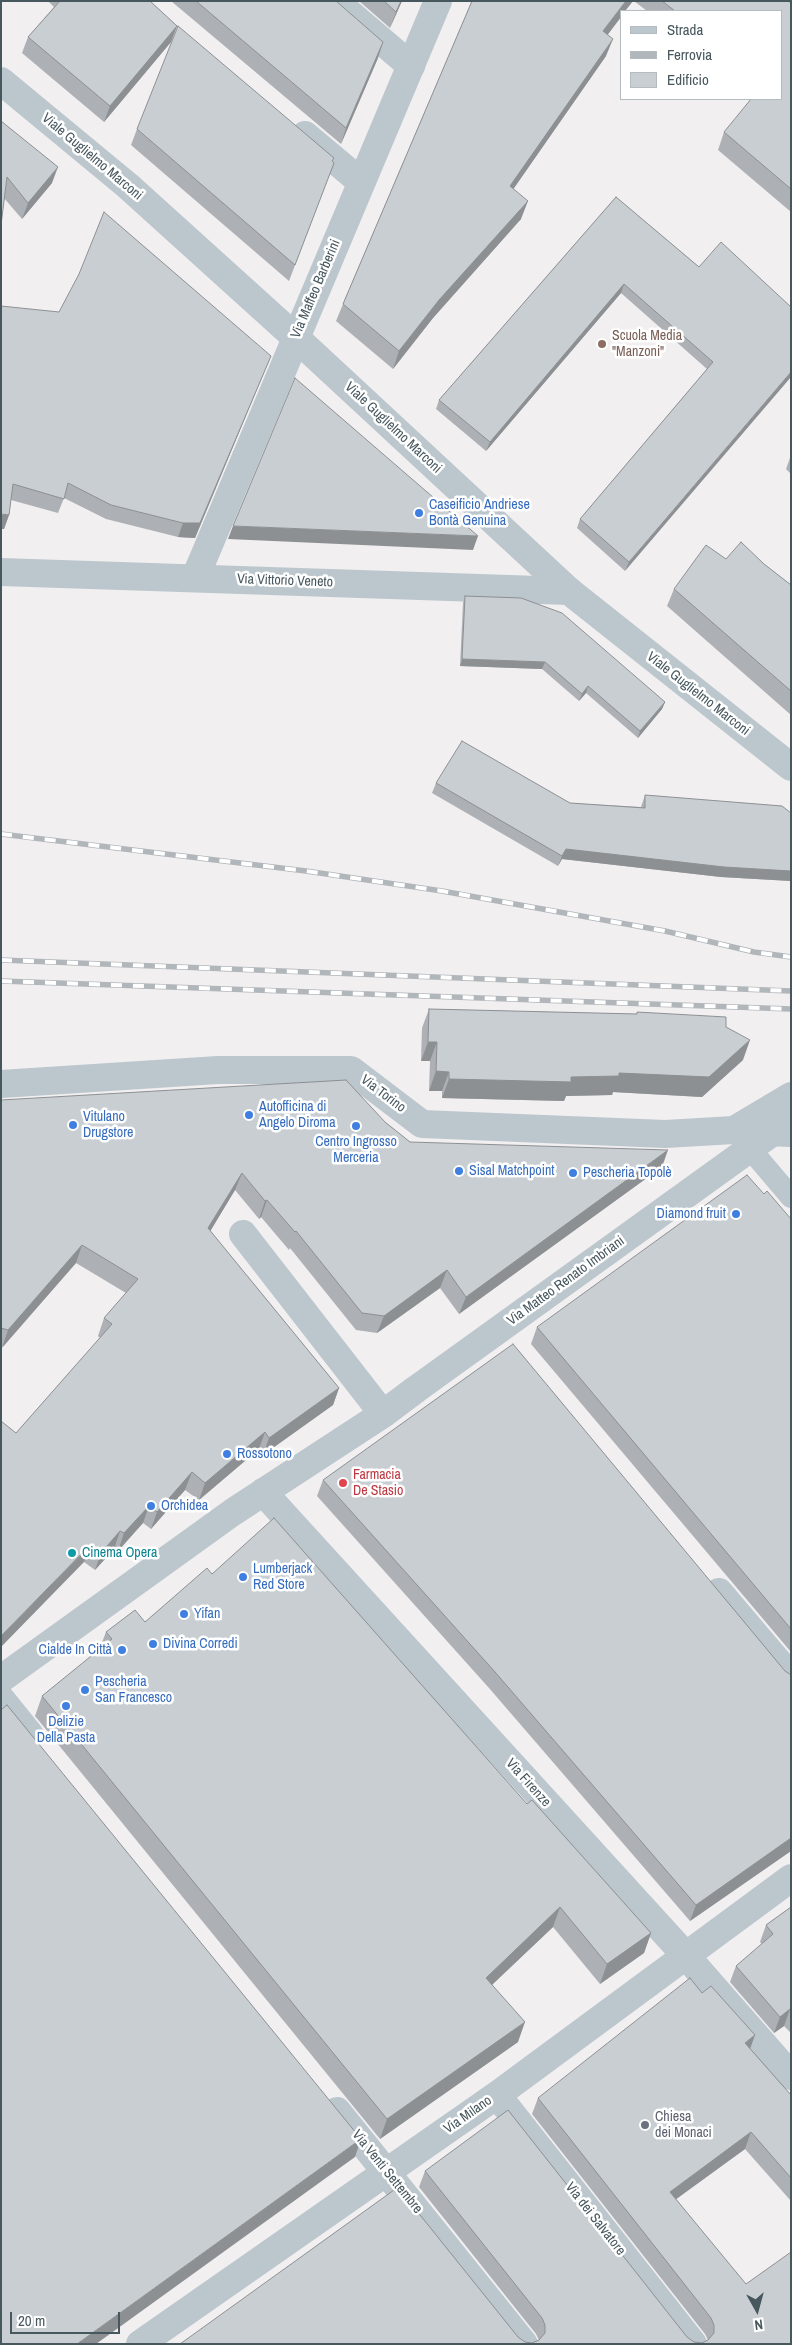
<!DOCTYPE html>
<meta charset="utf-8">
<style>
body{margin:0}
#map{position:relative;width:792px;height:2345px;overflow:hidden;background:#f2eff0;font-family:"Archivo Narrow",sans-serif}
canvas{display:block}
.frame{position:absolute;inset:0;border:2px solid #47575e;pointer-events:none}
.legend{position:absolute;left:620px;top:10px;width:162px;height:90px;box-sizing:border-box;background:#fff;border:1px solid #b5bcbf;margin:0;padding:6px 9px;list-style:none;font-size:15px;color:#47575e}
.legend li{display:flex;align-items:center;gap:10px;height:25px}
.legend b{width:25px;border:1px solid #b5bcbf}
.north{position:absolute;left:732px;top:2285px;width:50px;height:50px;-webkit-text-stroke:4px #fff;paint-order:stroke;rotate:173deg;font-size:14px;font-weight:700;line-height:20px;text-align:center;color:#47575e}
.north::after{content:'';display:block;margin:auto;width:18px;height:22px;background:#47575e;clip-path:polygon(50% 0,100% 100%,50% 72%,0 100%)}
.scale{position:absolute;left:10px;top:2312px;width:110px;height:22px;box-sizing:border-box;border:2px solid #47575e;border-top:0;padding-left:6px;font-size:15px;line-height:18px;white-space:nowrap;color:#47575e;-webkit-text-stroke:4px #fff;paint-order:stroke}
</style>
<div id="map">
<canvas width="792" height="2345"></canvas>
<div class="frame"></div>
<ul class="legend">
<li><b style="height:6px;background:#bbc7cd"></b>Strada</li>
<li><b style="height:6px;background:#b1b6ba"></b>Ferrovia</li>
<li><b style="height:14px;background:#c9ced2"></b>Edificio</li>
</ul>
<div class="north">N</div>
<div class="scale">20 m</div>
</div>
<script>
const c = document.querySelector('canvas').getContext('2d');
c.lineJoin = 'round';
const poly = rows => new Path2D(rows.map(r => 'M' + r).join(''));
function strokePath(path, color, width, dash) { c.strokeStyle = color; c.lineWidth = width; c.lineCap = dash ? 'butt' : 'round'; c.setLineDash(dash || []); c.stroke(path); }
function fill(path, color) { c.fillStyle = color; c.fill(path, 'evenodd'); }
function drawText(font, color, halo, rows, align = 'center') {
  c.font = font + ' "Archivo Narrow",sans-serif'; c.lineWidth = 5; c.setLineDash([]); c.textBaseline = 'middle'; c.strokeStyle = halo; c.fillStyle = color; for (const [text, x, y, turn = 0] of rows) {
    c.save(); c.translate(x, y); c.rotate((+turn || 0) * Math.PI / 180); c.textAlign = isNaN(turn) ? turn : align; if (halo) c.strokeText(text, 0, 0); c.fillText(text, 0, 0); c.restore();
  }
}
const service = poly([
 [740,1137,791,1197]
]);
const minor = poly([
 [335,1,411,66],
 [1,81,128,186,295,337,569,591],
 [305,135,361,182],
 [1,1084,218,1070,351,1070,422,1124,665,1134,734,1130,789,1133],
 [734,1130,791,1096],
 [243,1234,383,1414],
 [263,1492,687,1957,791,2076],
 [719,1592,791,1677],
 [1,1699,30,1735],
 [497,2095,693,2344],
 [337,2111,524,2344],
 [140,2344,497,2095,791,1878]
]);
const tertiary = poly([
 [1,572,569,591,791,767],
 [195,578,438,1],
 [1,1679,233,1512,383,1414,415,1390]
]);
const rail = poly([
 [1,834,306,871,442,891,665,931,754,952,791,957],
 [1,960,791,991],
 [1,981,791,1009]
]);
const tertiaryBridge = poly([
 [415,1390,791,1119]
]);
const wall = poly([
 [48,1,150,1,177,26,171,42,104,122,22,53,28,37,54,7],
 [171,1,336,1,378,58,341,144],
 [359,1,402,1,390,28],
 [472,1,633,1,625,11,621,11,621,17,607,35,606,56,513,189,521,219,433,318,393,369,336,321,343,304],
 [634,1,788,1,791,3,791,212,718,150,724,132,781,99,781,11,647,11],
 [1,121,52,183,22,219,4,198],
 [137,129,332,161,334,163,289,281,131,145],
 [616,197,699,267,791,307,625,571,577,528,580,519,707,369,621,293,486,451,436,409,439,400],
 [1,306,271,356,265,370,195,538,178,537,106,519,64,498,58,513,11,500,9,515,4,529],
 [791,455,791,474,786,469],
 [726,559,764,564,791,585,791,715,667,606,674,589],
 [465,596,665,702,662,709,638,738,586,693,579,701,542,669,460,666,463,603],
 [436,783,570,803,641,807,645,795,791,813,791,881,721,877,562,859,558,866,432,793],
 [429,1009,637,1014,637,1012,726,1027,743,1060,702,1097,613,1092,612,1095,566,1096,564,1101,442,1098,442,1091,429,1091,430,1061,421,1061,422,1028],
 [1,1100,385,1122,410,1142,662,1167,459,1314,440,1288,377,1333,356,1330,290,1248,289,1250,261,1217,259,1219,235,1190,210,1231,339,1388,333,1405,263,1455,259,1449,199,1500,185,1490,151,1529,143,1523,118,1551,114,1549,95,1570,84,1562,16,1433,100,1338,98,1336,104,1318,126,1293,76,1263,1,1348],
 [764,1194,791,1219,791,1652,531,1344,537,1327],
 [323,1480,785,1671,791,1675,791,1851,690,1921,489,1688,317,1496],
 [212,1574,527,1804,651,1933,644,1953,600,1984,553,1927,492,1985,518,2042,380,2139,35,1716,42,1696,99,1650,106,1632,145,1622],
 [791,1907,791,2033,784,2026,774,2033,730,1982,736,1966,762,1944,760,1942,766,1925],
 [750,2048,791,2095,791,2201,745,2149,676,2199,791,2344,180,2344,518,2337,525,2342,532,2343,539,2340,536,2334,419,2187,425,2171,694,2342,702,2343,708,2340,705,2334,532,2114,538,2098]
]);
const shadedWall = poly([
 [401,1,402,1,390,28,396,12],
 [626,1,633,1,625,11,621,11,621,17,597,49,603,31],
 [177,26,171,42,104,122,110,106],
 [613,39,606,56,503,204,510,186],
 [383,42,378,58,341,144,346,128],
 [58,167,52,183,22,219,28,203],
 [528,201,521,219,433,318,393,369,399,351,439,300],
 [624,284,621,293,486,451,490,442],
 [271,356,265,370,195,538,178,537,183,523],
 [791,372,791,377,625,571,629,562],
 [1,514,9,515,4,529,1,529],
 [233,526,478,536,473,550,228,539],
 [462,659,545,662,542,669,460,666],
 [588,686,586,693,579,701,582,694],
 [665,702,662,709,638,738,640,731],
 [566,849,791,871,791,881,721,877,562,859,558,866,562,856],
 [750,1040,743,1060,702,1097,613,1092,612,1095,566,1096,564,1101,442,1098,449,1079,571,1077,619,1073],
 [428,1042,437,1042,430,1061,421,1061],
 [436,1071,449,1072,442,1091,429,1091],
 [668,1150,662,1167,459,1314,466,1297],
 [242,1173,235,1190,202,1245,208,1228],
 [267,1200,261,1217,259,1219,265,1201],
 [82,1245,76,1263,2,1348,8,1330],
 [447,1270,440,1288,377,1333,384,1316],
 [339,1388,333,1405,263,1455,269,1438],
 [265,1432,259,1449,199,1500,205,1483],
 [192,1472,185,1490,151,1529,157,1512],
 [149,1506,143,1523,118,1551,124,1533],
 [120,1531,114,1549,95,1570,101,1553],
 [91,1544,84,1562,1,1647,1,1636],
 [791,1838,791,1851,690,1921,696,1905],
 [560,1907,553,1927,478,1998,486,1978],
 [651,1933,644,1953,600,1984,607,1964],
 [790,2009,784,2026,774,2033,780,2017],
 [525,2022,518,2042,380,2139,387,2119],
 [755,2035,749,2052,745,2043],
 [751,2132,745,2149,664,2208,670,2192],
 [361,2139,355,2157,96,2344,77,2344]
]);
const building = poly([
 [60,1,150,1,177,26,110,106,28,37,60,1],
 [196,1,336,1,383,42,346,128,196,1],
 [384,1,401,1,396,12,384,1],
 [472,1,626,1,603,31,613,39,510,186,528,201,439,300,399,351,343,304,472,1],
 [662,1,788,1,791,3,791,189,724,132,751,99,781,99,781,11,675,11,662,1],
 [178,26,334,158,332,161,334,163,295,265,137,129,178,26],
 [1,121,58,167,28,203,7,177,1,225,1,121],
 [616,197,699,267,721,242,791,307,791,372,629,562,580,519,713,362,624,284,490,442,439,400,616,197],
 [104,212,271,356,200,523,183,523,111,505,68,483,64,499,13,484,9,515,1,514,1,306,59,312,79,274,104,212],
 [295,378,478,536,233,526,295,378],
 [741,542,764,564,791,585,791,691,674,589,706,545,726,559,741,542],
 [465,596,521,598,562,613,665,702,640,731,588,686,582,694,545,662,462,659,465,596],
 [462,741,570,803,645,808,645,795,782,806,791,813,791,871,724,867,566,849,562,856,436,783,462,741],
 [429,1009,637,1014,637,1012,726,1017,726,1027,750,1040,709,1077,619,1073,619,1076,571,1077,571,1082,449,1079,449,1072,436,1071,437,1042,428,1042,429,1009],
 [346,1080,385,1122,410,1142,668,1150,466,1297,447,1270,384,1316,362,1313,296,1231,295,1232,267,1200,265,1201,242,1173,208,1228,339,1388,269,1438,265,1432,205,1483,192,1472,157,1512,149,1506,124,1533,120,1531,101,1553,91,1544,1,1636,1,1421,16,1433,112,1324,104,1318,138,1279,82,1245,8,1330,1,1328,1,1100,346,1080],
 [747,1175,764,1194,767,1191,791,1219,791,1629,537,1327,747,1175],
 [513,1344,785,1671,791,1675,791,1838,696,1905,495,1672,323,1480,513,1344],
 [274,1518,527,1804,532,1800,651,1933,607,1964,560,1907,486,1978,525,2022,387,2119,42,1696,112,1639,106,1632,135,1610,145,1622,207,1568,212,1574,274,1518],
 [7,1705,361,2139,77,2344,1,2344,1,1710,7,1705],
 [791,1907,791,2010,790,2009,780,2017,736,1966,773,1934,766,1925,791,1907],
 [690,1978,702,1993,711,1986,755,2035,745,2043,791,2095,791,2178,751,2132,670,2192,746,2284,791,2252,791,2344,180,2344,394,2190,396,2193,400,2190,518,2337,525,2342,532,2343,539,2340,545,2333,545,2325,542,2318,425,2171,508,2110,687,2337,694,2342,702,2343,708,2340,714,2333,714,2325,711,2318,538,2098,690,1978]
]);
const markers = [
 [602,344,5,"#8d6e63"],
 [419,513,5,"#3f7fe0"],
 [249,1115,5,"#3f7fe0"],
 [73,1125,5,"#3f7fe0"],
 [356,1126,5,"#3f7fe0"],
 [459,1171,5,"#3f7fe0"],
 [573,1173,5,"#3f7fe0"],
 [736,1214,5,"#3f7fe0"],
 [227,1454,5,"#3f7fe0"],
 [343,1483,5,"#e0444e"],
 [151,1506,5,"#3f7fe0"],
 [72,1553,5,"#0f9aa8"],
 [243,1577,5,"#3f7fe0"],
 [184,1614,5,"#3f7fe0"],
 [153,1644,5,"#3f7fe0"],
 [122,1650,5,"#3f7fe0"],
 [85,1690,5,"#3f7fe0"],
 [66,1706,5,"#3f7fe0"],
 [645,2125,5,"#6b7280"]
];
const streetNames = [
 ["Viale Guglielmo Marconi",92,157,40],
 ["Via Maffeo Barberini",316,289,-67],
 ["Viale Guglielmo Marconi",393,428,43],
 ["Via Vittorio Veneto",285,581,2],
 ["Viale Guglielmo Marconi",698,694,38],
 ["Via Torino",383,1094,37],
 ["Via Matteo Renato Imbriani",566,1281,-36],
 ["Via Firenze",528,1783,48],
 ["Via Milano",468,2115,-35],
 ["Via Venti Settembre",387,2172,51],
 ["Via dei Salvatore",595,2219,52]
];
const educationNames = [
 ["Scuola Media",612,336],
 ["\"Manzoni\"",612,352]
];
const shopNames = [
 ["Caseificio Andriese",429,505],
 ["Bontà Genuina",429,521],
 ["Autofficina di",259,1107],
 ["Angelo Diroma",259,1123],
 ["Vitulano",83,1117],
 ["Drugstore",83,1133],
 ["Centro Ingrosso",356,1142,"center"],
 ["Merceria",356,1158,"center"],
 ["Sisal Matchpoint",469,1171],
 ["Pescheria Topolè",583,1173],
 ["Diamond fruit",726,1214,"right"],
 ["Rossotono",237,1454],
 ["Orchidea",161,1506],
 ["Lumberjack",253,1569],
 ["Red Store",253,1585],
 ["Yifan",194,1614],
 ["Divina Corredi",163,1644],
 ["Cialde In Città",112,1650,"right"],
 ["Pescheria",95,1682],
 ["San Francesco",95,1698],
 ["Delizie",66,1722,"center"],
 ["Della Pasta",66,1738,"center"]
];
const healthNames = [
 ["Farmacia",353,1475],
 ["De Stasio",353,1491]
];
const cultureNames = [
 ["Cinema Opera",82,1553]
];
const worshipNames = [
 ["Chiesa",655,2117],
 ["dei Monaci",655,2133]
];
strokePath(service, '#bbc7cd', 22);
strokePath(minor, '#bbc7cd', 28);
strokePath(tertiary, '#bbc7cd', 28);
strokePath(rail, '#b1b6ba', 5.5);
strokePath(rail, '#fff', 4, [11]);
strokePath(tertiaryBridge, '#bbc7cd', 28);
fill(wall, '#adb1b5');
fill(shadedWall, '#8d9093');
fill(building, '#c9ced2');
strokePath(building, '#8d9093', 1);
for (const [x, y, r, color] of markers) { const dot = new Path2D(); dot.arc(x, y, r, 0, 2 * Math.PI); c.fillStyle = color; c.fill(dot); strokePath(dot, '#fff', 2); }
drawText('14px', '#47575e', '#fff', streetNames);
drawText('14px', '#785e54', '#fff', educationNames, 'left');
drawText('14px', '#366cbe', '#fff', shopNames, 'left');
drawText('14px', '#be3a42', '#fff', healthNames, 'left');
drawText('14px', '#0d838f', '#fff', cultureNames, 'left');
drawText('14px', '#5b616d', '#fff', worshipNames, 'left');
</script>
